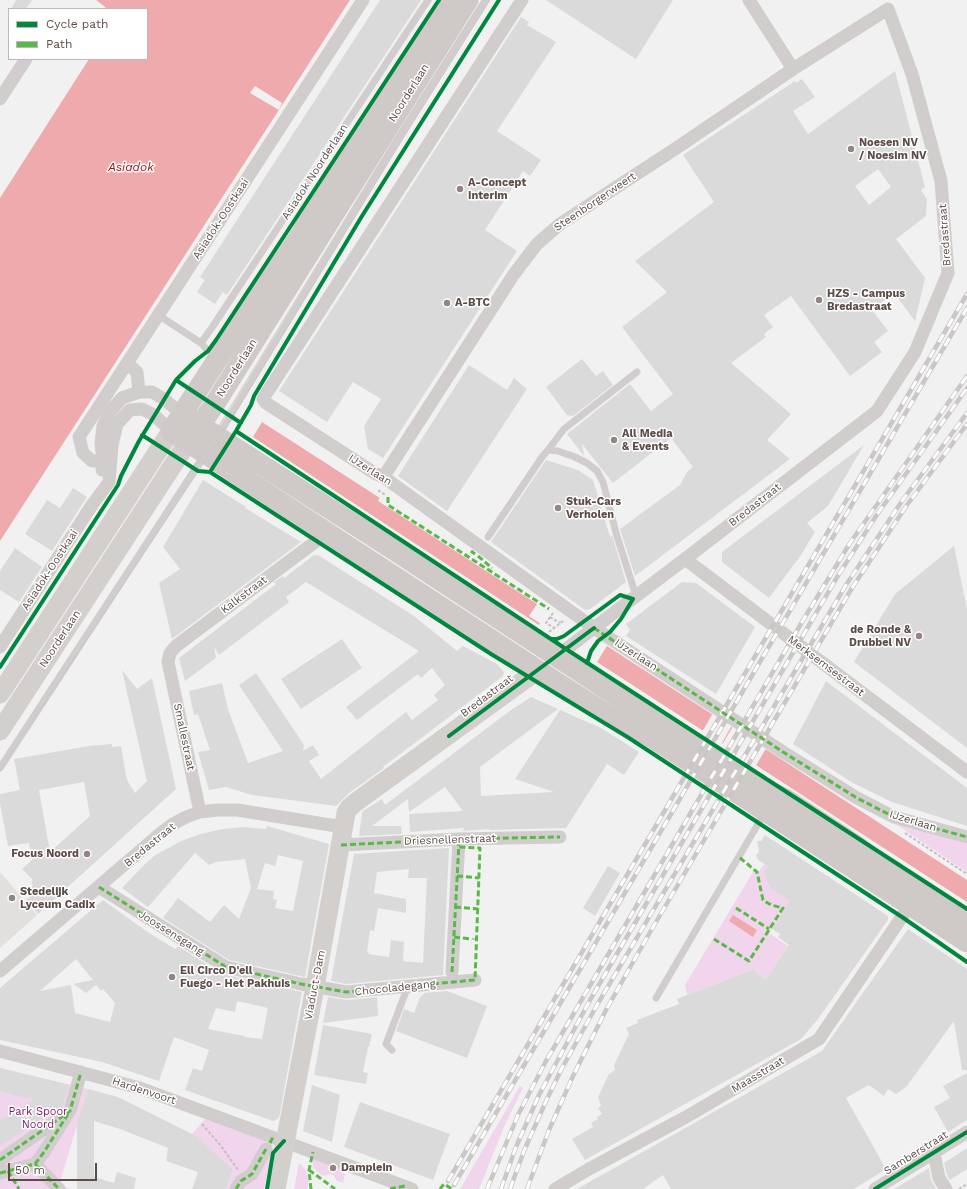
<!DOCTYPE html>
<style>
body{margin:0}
#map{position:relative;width:967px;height:1189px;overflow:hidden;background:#f1f1f1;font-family:"Work Sans",sans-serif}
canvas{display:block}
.legend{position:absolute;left:8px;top:8px;width:140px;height:52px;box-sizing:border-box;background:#fff;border:1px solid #beb7b5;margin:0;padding:5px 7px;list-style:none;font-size:12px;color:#5d4c47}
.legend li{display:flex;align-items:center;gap:8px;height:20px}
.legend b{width:20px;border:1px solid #beb7b5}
.scale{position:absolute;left:8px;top:1163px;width:89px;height:18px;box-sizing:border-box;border:2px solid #5d4c47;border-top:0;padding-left:5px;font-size:12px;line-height:14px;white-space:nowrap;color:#5d4c47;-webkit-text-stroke:3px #fff;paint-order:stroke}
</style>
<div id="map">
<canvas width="967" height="1189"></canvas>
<ul class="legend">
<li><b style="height:5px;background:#00873e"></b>Cycle path</li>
<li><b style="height:5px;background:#58b947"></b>Path</li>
</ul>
<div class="scale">50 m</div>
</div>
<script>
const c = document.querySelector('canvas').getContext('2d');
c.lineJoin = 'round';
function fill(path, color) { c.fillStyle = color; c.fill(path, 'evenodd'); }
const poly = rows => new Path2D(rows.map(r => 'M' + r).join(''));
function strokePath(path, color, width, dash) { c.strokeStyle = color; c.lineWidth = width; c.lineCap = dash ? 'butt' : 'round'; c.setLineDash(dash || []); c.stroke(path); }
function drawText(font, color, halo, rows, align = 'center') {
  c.font = font + ' "Work Sans",sans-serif'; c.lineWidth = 3; c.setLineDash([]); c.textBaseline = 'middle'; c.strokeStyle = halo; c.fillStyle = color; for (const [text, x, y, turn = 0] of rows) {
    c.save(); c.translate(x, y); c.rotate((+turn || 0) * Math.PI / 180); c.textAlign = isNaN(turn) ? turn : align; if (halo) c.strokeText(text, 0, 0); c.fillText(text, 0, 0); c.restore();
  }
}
const education = poly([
 [0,872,37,915,0,948]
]);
const green = poly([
 [899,823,967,844,967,872,897,825],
 [765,863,769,865,766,870,768,884,770,885,769,887,792,899,769,933,788,946,765,980,754,969,687,995,685,985,753,872,759,871],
 [0,1068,88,1089,59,1185,71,1189,0,1189],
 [520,1086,523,1088,504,1127,479,1189,460,1189],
 [205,1119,273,1144,264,1189,226,1189,233,1169,197,1137,192,1134],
 [313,1159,337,1168,343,1172,345,1174,343,1183,336,1180,333,1175,330,1174,324,1176,320,1174,313,1167],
 [299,1163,305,1169,308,1176,309,1181,307,1189,294,1189]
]);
const water = poly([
 [96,0,350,0,0,541,0,198,89,59,147,59,147,9,107,9,104,6],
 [262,422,549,607,539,625,253,437],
 [607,646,967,880,967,902,597,662],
 [733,915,757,930,753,937,729,921]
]);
const pier = poly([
 [255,86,282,103,279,110,250,93],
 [380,497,517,584,539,600,540,599,550,606,551,608,541,624,529,616,537,604,378,501],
 [713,713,732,725,721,745,702,732],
 [733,726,767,747,755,767,722,745]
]);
const building = poly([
 [16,0,32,0,26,9,11,9],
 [380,0,421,0,227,295,223,292,215,304,197,292,205,280,200,277],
 [546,0,673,0,636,59],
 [521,17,529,22,527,25,556,42,497,131,541,160,530,176,523,171,485,230,517,251,383,458,368,449,364,426,381,399,353,382,327,422,279,391],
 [895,71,925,187,921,190,927,199,926,216,896,239,925,278,915,321,894,293,872,310,888,331,874,342,882,352,850,376,791,296,764,315,773,327,764,334,766,337,731,363,791,414,767,440,790,459,635,576,620,529,680,485,687,472,693,467,671,438,613,483,582,444,584,456,567,434,630,384,651,411,673,394,622,327,667,292,635,261,714,202,683,155,795,81,796,83,802,79,815,97,793,111,808,134],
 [878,169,891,187,869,205,855,186],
 [582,359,596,376,603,371,613,385,573,416,567,415,546,387],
 [469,365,507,390,514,378,527,389,447,511,398,476],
 [864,445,828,506,807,523,815,532,801,555,769,598,722,562,722,552],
 [546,460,578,470,593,480,610,537,612,535,626,582,590,609,585,610,491,542],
 [203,480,246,507,245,508,301,542,172,639,159,583,180,569,163,547],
 [73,488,87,497,52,551,25,534,47,500,60,508],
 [954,546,967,609,967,748,854,662,895,594],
 [15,548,42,567,19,602,0,590,0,571],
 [314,555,318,555,414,616,457,651,463,646,497,664,504,672,503,676,383,767,384,768,349,793,336,806,252,795,226,787,209,790,198,752,210,750,198,714,194,715,189,691,222,683,228,709,248,763,283,751,239,685,256,673,304,745,303,751,313,745,319,755,309,761,321,779,406,712,412,720,438,700,434,695,445,685,432,668,421,678,418,674,357,720,346,707,419,651,306,582,286,597,289,602,219,655,214,647,216,658,185,681,179,658,276,584,274,582,283,576,284,578],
 [682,582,696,583,755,627,716,694,626,636,630,630,626,624],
 [342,639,362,668,301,709,281,679],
 [122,670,137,689,152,678,176,789,38,914,25,900,30,897,26,892,33,885,31,882,33,880,22,869,32,860,29,843,8,846,0,803,0,794,20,790,14,759,89,746,112,744,112,747,121,746,126,776,128,782,135,793,147,781],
 [84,782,90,816,50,852,39,790],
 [826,681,967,788,967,826,892,802,853,783,793,744],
 [531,697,558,709,480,767,481,796,554,792,515,779,560,710,601,728,639,752,624,775,607,764,566,828,489,830,489,829,463,831,464,828,410,832,409,814,463,811,445,787,409,812,408,799,372,826,401,826,402,834,359,836,362,813,363,811,382,799,385,805,511,710],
 [267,826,329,844,305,977,229,960,163,918,178,898,210,922,224,905,239,919,251,888,245,859,216,862,209,865,195,853,148,907,122,888,142,867,154,856,179,842,200,834,223,829,243,827,266,829],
 [278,855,303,861,293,911,275,908,277,900,273,899,274,891,257,889,265,863,275,866],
 [765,835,888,916,888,920,818,1019,801,1039,585,1160,572,1139,593,1127,591,1123,598,1119,597,1117,602,1114,598,1108,601,1106,598,1097,609,1074,615,1070,614,1065,629,1034,626,1028,638,1023,637,1020,679,1004,677,999,754,969,765,980,789,945,778,937,780,934,772,929,790,901,769,887,770,886,768,884,764,872,768,866,758,860,756,855,759,852,757,841,761,841],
 [449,848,443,975,346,984,331,981,354,854],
 [409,869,408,878,427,878,423,963,403,961,404,942,391,940,389,957,368,954,369,952,367,952,370,930,374,931,378,908,406,913,406,899,374,893,377,872],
 [608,866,620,873,595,916,583,908],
 [103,900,146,931,175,949,178,946,222,974,302,992,279,1118,273,1121,185,1090,193,1068,202,1071,209,1050,174,1037,159,1081,102,1062,0,1040,0,988],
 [76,959,93,980,73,984,86,993,96,985,101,991,103,989,115,1003,110,1022,75,1013,71,985,40,991],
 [237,1001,268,1008,262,1039,244,1037,244,1036,208,1029,216,1008,235,1012],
 [908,929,967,969,967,1070,962,1070,954,1021,907,1086,896,1094,888,1089,884,1096,869,1085,846,1098,886,1169,854,1189,671,1189,663,1175,643,1189,577,1189,822,1051],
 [447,991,487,1006,467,1058,396,1031,404,1009,414,1013,420,997,425,993],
 [328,997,347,1000,377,997,378,1016,323,1023],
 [323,1025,372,1034,369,1047,368,1047,363,1072,368,1073,366,1084,314,1075],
 [0,1068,69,1085,63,1106,0,1146,0,1120,33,1100,0,1091],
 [967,1073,967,1120,948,1132,934,1107,950,1098,943,1086],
 [312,1085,340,1095,332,1142,303,1131],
 [88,1089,118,1097,196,1136,233,1169,226,1189,192,1189,198,1172,166,1161,168,1148,120,1129,94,1121,94,1177,114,1183,117,1172,136,1178,134,1189,77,1189,77,1124],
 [360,1102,450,1134,433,1180,344,1147],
 [967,1148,967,1169,950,1180,947,1175,944,1163],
 [929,1168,931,1180,936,1189,894,1189]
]);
const path = poly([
 [380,490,379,491,386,495],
 [553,613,546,623,554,628],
 [550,617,560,623],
 [549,632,563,621],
 [905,833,967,874],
 [472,939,477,939],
 [202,1124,221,1146,238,1170],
 [959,1189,967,1184]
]);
const lane = poly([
 [158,315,201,343,208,351],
 [201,343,213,326,428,0],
 [218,436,399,138,486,0],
 [548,450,564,429,637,372],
 [488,537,542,457,548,450,558,451,575,457,587,463,597,471,603,482,616,533,636,596],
 [0,768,205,454],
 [656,998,765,812],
 [392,1050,386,1044,408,986]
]);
const street = poly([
 [522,0,266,394,263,399,266,403,376,474,382,476,594,628,783,752,857,798,894,817,967,837],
 [749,0,793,69],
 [0,99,26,59],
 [127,363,137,372,139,392],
 [111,459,103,461,92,461,83,453,79,437,363,0],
 [102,470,103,461,101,443,103,426,110,412,122,398,139,392,152,392,164,399,182,414],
 [382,476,386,473,514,274,537,244,560,224,678,147,793,69,888,9,912,74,941,181,945,234,948,273,915,352,877,411,685,559,557,656],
 [685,559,967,772],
 [0,647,92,505,109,482,112,445,117,424,130,410,142,409,154,415,171,431],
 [200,812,168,662,170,653,176,646,327,533],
 [341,845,459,839,560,837],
 [99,887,226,967,301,984,346,992,475,980],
 [0,971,161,833,173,824,186,817,200,812,218,810,237,810,343,827],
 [452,972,459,839],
 [0,1051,140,1088,412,1189],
 [934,1153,939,1178,946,1189],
 [0,1160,70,1111,81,1072],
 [35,1164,44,1152,67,1115],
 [0,1173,35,1164,59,1189],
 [236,1189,241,1181,252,1174,266,1149],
 [555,1189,589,1169,686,1117,819,1039,910,905],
 [875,1189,967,1132]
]);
const secondary = poly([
 [0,694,171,431],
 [0,731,188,442],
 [276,1189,315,987,346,813,349,808,356,802,538,670]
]);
const primary = poly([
 [450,0,359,139,321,199,300,236,256,300,171,431,562,686,611,717,648,735,673,751,967,942],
 [182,414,388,546,695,747,751,783,785,799,858,847,884,869,967,923],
 [192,437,214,405,468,0]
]);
const tram = poly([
 [188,475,214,434,396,136,482,0],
 [0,770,209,455,402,140,490,0]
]);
const rail = poly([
 [448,1181,967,294],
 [454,1185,967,308],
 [487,1189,518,1115,546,1061,802,622,850,543,967,376],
 [501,1189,516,1147,539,1095,590,1000,836,579,876,516,967,388],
 [510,1189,524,1151,547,1099,561,1070,597,1005,846,585,902,501,967,413],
 [527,1189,549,1130,573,1076,606,1010,649,934,852,588,907,505,967,424]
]);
const quiet = poly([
 [388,497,388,505,549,609],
 [471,551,475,554],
 [478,556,492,568],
 [594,628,783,752,857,798,894,817,967,837],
 [341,845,459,839,560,837],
 [457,876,479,878],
 [99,887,226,967,301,984,346,992,475,980,480,848,459,847],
 [455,907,478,909],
 [736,908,769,929],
 [454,937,472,939],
 [714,939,749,961,783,908,771,905,763,900,757,872,739,857],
 [452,972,459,843],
 [270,1143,273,1137],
 [0,1160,70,1111,81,1072],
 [35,1164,44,1152,68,1114],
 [309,1170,335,1189],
 [8,1171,19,1189],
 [0,1173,35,1164,59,1189],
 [236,1189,241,1181,252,1174,266,1149],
 [311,1189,309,1170,313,1152],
 [390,1189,405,1186],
 [440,1189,444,1184,452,1189]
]);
const cycleway = poly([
 [176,380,241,423],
 [236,431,566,649,967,909],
 [142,435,198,471,210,472,491,654,629,738,902,917,967,962],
 [210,472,236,431,251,405,254,396,362,216,499,0],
 [551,639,557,639,564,636,620,595,633,599,621,619,610,632,598,641,591,651,587,663],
 [0,667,118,485,121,476,139,441,176,380,195,361,208,351,216,340,439,0],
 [449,736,594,628],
 [267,1189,273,1153,284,1141],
 [875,1189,967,1132]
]);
const markers = [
 [851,149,4,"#918682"],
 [460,189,4,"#918682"],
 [819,300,4,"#918682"],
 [447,303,4,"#918682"],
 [614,440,4,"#918682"],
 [558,508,4,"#918682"],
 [919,636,4,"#918682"],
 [87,854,4,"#918682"],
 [12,898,4,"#918682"],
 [172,977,4,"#918682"],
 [333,1168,4,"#918682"]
];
const streetNames = [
 ["Noorderlaan",409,93,-58],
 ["Asiadok Noorderlaan",315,172,-57],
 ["Steenborgerweert",595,202,-34],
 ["Asiadok-Oostkaai",221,219,-57],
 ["Bredastraat",945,235,-94],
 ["Noorderlaan",237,368,-58],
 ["IJzerlaan",370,470,32],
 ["Bredastraat",755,505,-38],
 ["Asiadok-Oostkaai",50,570,-57],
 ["Kalkstraat",244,595,-37],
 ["Noorderlaan",60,639,-57],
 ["IJzerlaan",636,655,33],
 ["Merksemsestraat",826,666,37],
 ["Bredastraat",487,696,-37],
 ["Smallestraat",184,737,78],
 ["IJzerlaan",913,821,17],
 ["Driesnellenstraat",450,840,-2],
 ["Bredastraat",150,845,-39],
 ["Joossensgang",171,933,32],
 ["Viaduct-Dam",315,985,-79],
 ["Chocoladegang",395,988,-6],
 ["Maasstraat",758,1075,-31],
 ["Hardenvoort",144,1091,18],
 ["Samberstraat",916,1153,-32]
];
const poiNames = [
 ["Noesen NV",859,143],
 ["/ Noesim NV",859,156],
 ["A-Concept",468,183],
 ["Interim",468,196],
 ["HZS - Campus",827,294],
 ["Bredastraat",827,307],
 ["A-BTC",455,303],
 ["All Media",622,434],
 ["& Events",622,447],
 ["Stuk-Cars",566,502],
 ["Verholen",566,515],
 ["de Ronde &",911,630,"right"],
 ["Drubbel NV",911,643,"right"],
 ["Focus Noord",79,854,"right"],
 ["Stedelijk",20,892],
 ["Lyceum Cadix",20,905],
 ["Ell Circo D'ell",180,971],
 ["Fuego - Het Pakhuis",180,984],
 ["Damplein",341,1168]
];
const parkNames = [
 ["Park Spoor",38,1112],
 ["Noord",38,1125]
];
const waterNames = [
 ["Asiadok",131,167]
];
fill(education, '#e1e0df');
fill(green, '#f0d5ed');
fill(water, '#eeaaac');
fill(pier, '#f1f1f1');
fill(building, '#dbdada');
strokePath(path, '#c8bcc3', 2, [3, 2]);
strokePath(lane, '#d1cdcc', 7);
strokePath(street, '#d1cdcc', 13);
strokePath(secondary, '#d3cfcd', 19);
strokePath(primary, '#cfcac7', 21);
strokePath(tram, '#cac7c6', 1);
strokePath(rail, '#cac7c6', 4.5);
strokePath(rail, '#fff', 3, [9]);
strokePath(quiet, '#58b947', 3, [6, 3]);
strokePath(cycleway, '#00873e', 4);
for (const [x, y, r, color] of markers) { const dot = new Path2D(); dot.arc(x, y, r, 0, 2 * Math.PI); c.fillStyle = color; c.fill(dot); strokePath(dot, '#fff', 1.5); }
drawText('11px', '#5d4c47', '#fff', streetNames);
drawText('bold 11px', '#5d4c47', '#fff', poiNames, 'left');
drawText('11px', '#7f1765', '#fff', parkNames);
drawText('italic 12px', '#ab0c13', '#fff', waterNames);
</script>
